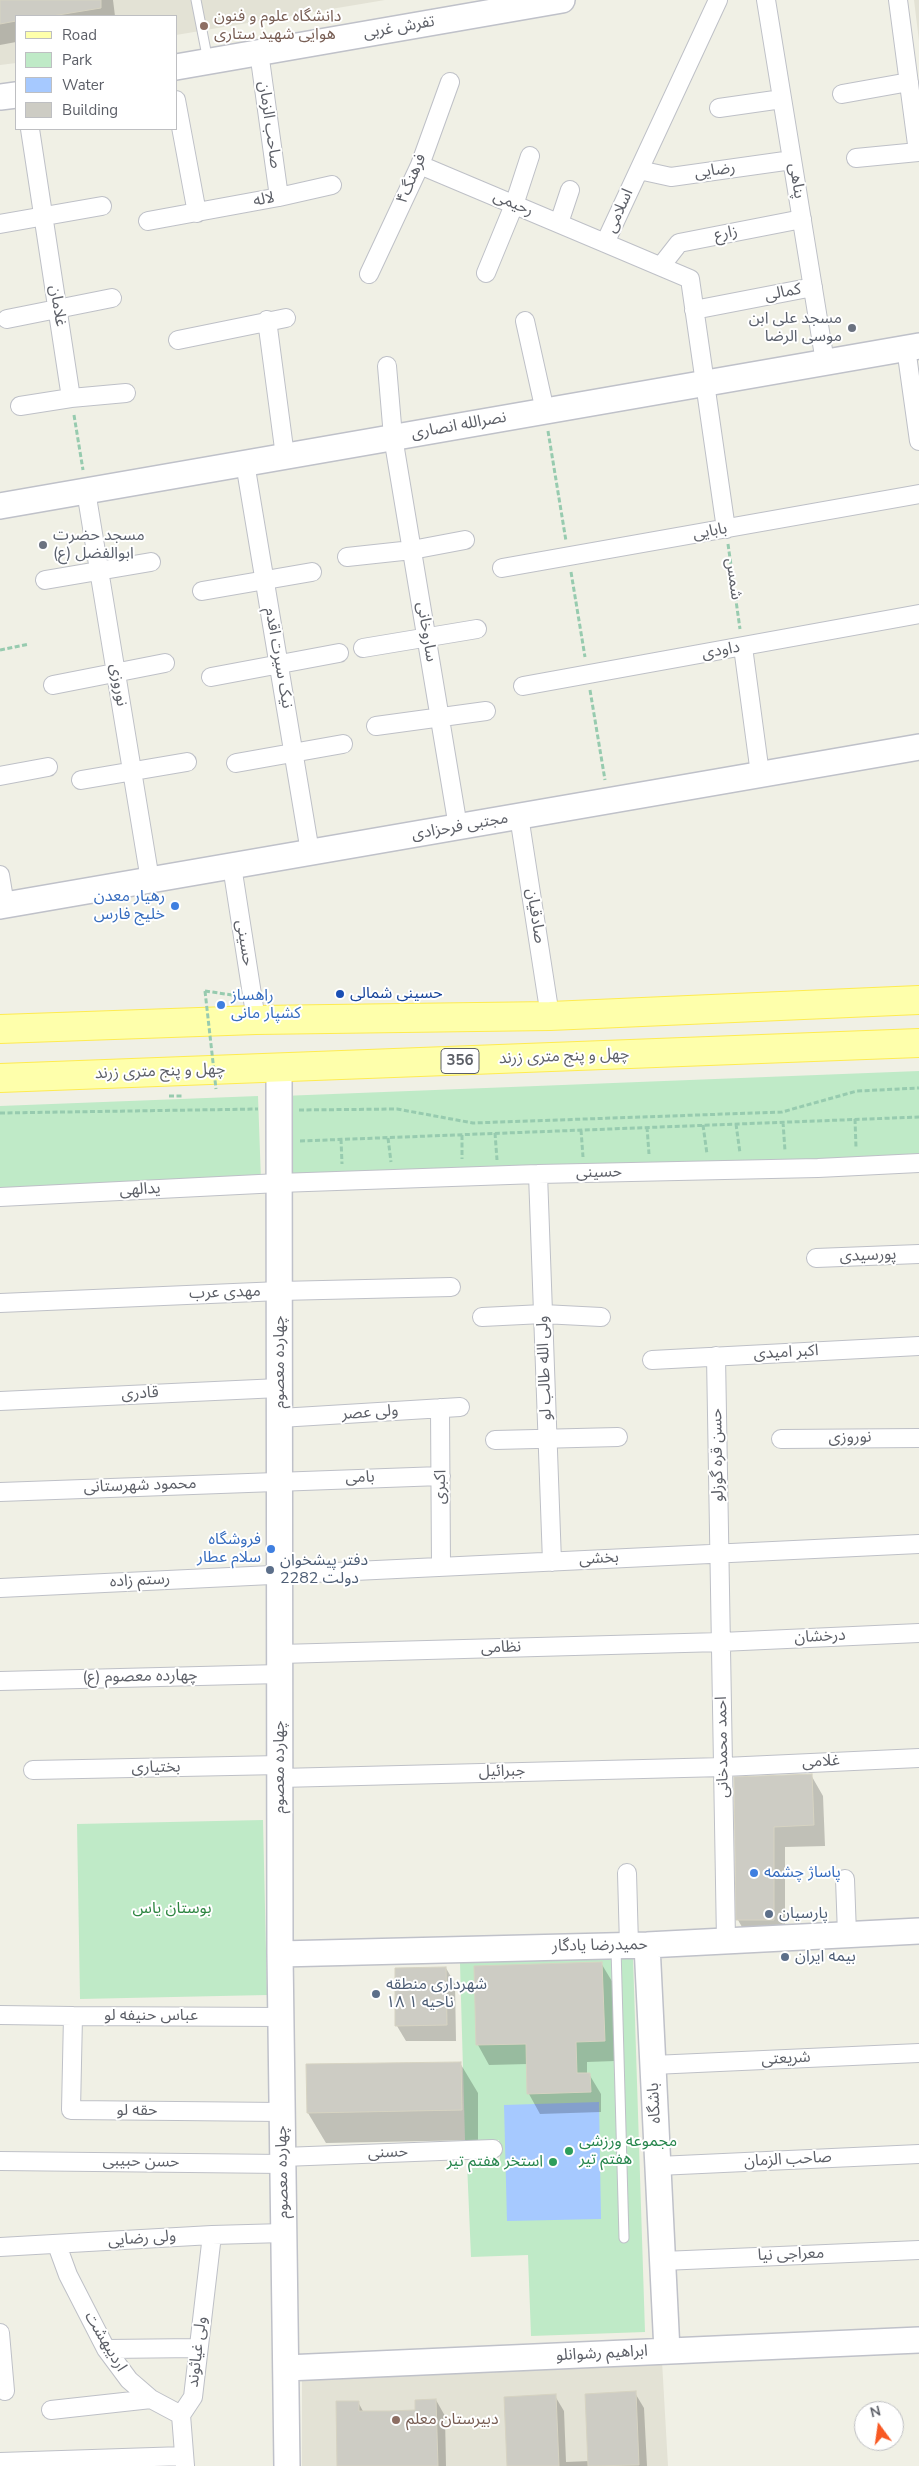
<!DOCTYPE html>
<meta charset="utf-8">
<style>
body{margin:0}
#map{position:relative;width:919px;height:2466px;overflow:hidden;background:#f0f0e5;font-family:"Nunito Sans",sans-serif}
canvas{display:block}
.legend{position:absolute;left:15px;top:15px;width:162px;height:115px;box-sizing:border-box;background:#fff;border:1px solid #bebfc2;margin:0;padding:6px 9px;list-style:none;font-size:15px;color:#5c5f67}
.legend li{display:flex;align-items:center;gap:10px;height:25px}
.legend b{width:25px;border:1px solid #bebfc2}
.north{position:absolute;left:854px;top:2401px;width:50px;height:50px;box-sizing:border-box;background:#fff;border:1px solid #bebfc2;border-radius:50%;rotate:346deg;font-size:14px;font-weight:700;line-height:20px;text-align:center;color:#5c5f67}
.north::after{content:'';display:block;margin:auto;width:18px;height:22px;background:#f85923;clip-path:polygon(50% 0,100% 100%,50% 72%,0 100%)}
</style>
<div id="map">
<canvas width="919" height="2466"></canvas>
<ul class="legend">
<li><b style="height:6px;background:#feffab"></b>Road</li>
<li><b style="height:14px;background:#bfeac7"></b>Park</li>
<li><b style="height:14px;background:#a6c9ff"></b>Water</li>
<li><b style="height:14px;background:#cdccc4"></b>Building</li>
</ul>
<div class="north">N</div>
</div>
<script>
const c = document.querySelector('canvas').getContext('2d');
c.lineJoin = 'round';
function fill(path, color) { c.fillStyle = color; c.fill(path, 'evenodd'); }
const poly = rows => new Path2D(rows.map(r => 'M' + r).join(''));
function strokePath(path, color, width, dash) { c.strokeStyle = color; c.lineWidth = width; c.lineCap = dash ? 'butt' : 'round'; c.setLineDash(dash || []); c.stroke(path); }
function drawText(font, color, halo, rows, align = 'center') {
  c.font = font + ' "Nunito Sans","Noto Sans Arabic",sans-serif'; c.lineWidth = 4; c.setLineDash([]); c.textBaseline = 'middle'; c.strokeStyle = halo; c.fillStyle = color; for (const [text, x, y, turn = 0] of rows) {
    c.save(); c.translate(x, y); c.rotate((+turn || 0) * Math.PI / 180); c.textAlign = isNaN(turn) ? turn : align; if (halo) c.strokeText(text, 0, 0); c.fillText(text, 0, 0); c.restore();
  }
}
const education = poly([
 [0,0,385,0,176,35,176,16,16,16,16,63,0,65],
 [914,0,919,0,919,41],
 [662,2361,668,2466,302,2466,302,2375]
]);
const green = poly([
 [919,1071,919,1157,287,1177,282,1096],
 [258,1096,261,1181,0,1192,0,1106],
 [263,1820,267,1995,80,1999,77,1824],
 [633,1957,645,2332,531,2336,528,2255,471,2257,467,2163,500,2162,499,2140,465,2140,460,1963]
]);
const water = poly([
 [599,2102,601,2219,507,2221,504,2105]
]);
const shadow = poly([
 [0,0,113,0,115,16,16,16,16,42,0,45],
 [811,1775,823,1796,825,1846,785,1847,785,1940,750,1941,738,1920,735,1778],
 [601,1963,613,1983,615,2061,587,2062,587,2074,589,2074,601,2094,601,2112,540,2114,529,2094,528,2064,489,2065,478,2045,475,1967],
 [446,1968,455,1984,456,2041,406,2041,397,2026],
 [460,2063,478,2093,478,2140,326,2143,308,2113],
 [635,2393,644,2408,647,2466,508,2466,555,2396,564,2411,566,2462,590,2461],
 [436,2400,445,2416,446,2466,339,2466,358,2402,364,2413,416,2411]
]);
const building = poly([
 [0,0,101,0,101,8,52,16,16,16,16,21,0,24,0,0],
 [812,1774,814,1825,774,1827,774,1920,736,1920,734,1777,812,1774],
 [602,1962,605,2041,576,2042,577,2073,590,2073,591,2092,527,2094,526,2044,476,2045,474,1966,602,1962],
 [446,1967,447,2025,395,2026,395,1968,446,1967],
 [461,2062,462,2110,307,2113,306,2064,461,2062],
 [636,2391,639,2465,588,2466,585,2394,636,2391],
 [556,2394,559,2466,507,2466,504,2397,556,2394],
 [436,2399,438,2466,337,2466,336,2401,359,2401,359,2411,390,2411,415,2410,415,2400,436,2399]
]);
const path = poly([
 [74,415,83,470],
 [548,431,566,541],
 [728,544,740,629],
 [571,572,585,657],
 [0,650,29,644],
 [590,690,605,780],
 [205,991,232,995],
 [169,1096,182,1096],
 [299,1110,397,1109,473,1123,782,1112,857,1091,919,1088],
 [0,1113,258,1109],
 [855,1119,856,1148],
 [783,1122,785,1151],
 [736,1124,740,1153],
 [703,1125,707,1154],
 [647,1127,649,1154],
 [581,1130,583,1157],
 [495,1133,497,1160],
 [462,1135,462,1159],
 [388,1138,391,1162],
 [341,1139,342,1164],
 [300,1141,919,1117]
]);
const lane = poly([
 [196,0,208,61],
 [616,1948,624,2238]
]);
const street = poly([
 [718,0,605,243,690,279,726,529],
 [766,0,825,362],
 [259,52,279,197],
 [842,94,909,82],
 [176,100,197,213],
 [719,108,782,99],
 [30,129,71,398],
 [856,158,918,152,898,0],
 [420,165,605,243],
 [639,170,671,177,792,160],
 [148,221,279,197,332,185],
 [559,223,570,190],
 [0,224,102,206],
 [661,266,679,243,802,219],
 [486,273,514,205,530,156],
 [369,274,420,165,450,82],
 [694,310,813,287],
 [7,319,112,298],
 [267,320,285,456],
 [525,321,545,411],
 [178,340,286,318],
 [906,348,919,441],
 [387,366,393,437,458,827],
 [20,406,71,398,126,393],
 [245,463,310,852],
 [86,491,150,880],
 [347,557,412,550,465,540],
 [502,568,919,494],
 [45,580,151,562],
 [202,591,312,572],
 [743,647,760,774],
 [363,648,477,629],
 [211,677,339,653],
 [53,685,165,663],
 [523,686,919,614],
 [376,726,486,711],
 [236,763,343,744],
 [0,776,48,767],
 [81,780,187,762],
 [519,816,550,1016],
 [232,866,256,1020],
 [0,875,5,905],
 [538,1174,552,1562],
 [0,1197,279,1183,538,1174,818,1168,919,1163],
 [816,1258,919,1254],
 [0,1303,280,1291,451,1287],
 [482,1317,543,1314,601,1317],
 [716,1356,726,1941],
 [652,1360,919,1346],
 [0,1401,279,1388],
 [440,1408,441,1567],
 [280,1418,460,1407],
 [781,1439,919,1438],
 [495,1440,618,1437],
 [0,1492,441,1476],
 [0,1588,919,1544],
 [280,1654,721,1642,919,1633],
 [0,1681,280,1674],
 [33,1770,280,1765],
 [280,1778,724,1767,919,1758],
 [627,1873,629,1945],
 [845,1879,847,1934],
 [0,2015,73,2016],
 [281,2017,73,2016,71,2110,282,2112],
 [653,2065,919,2053],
 [283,2157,493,2149],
 [0,2161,283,2164],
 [658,2166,919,2154],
 [57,2245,68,2275,106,2349,129,2380,151,2399,181,2415],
 [0,2247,212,2235,284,2233],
 [663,2261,919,2250],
 [0,2333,5,2391],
 [106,2349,198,2348],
 [51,2410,151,2399],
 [0,2462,184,2456],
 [185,2466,181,2415,193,2397,212,2235]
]);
const secondary = poly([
 [176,67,562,0],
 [0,97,16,95],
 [0,506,919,346],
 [0,906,919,747],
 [279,1068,280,1954,287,2466],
 [647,1945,667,2351],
 [280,1954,647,1945,919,1931],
 [286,2368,919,2340]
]);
const primary = poly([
 [0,1029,256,1020,550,1016,919,1000],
 [0,1078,919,1043]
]);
const pathBridge = poly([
 [205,991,216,1089]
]);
const markers = [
 [204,26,5,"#8d6e63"],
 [852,328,5,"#6b7280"],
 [43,545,5,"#6b7280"],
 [175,906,5,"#3f7fe0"],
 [340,994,5,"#1a4fb4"],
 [221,1005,5,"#3f7fe0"],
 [271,1549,5,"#3f7fe0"],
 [270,1570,5,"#5c6f8a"],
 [754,1873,5,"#3f7fe0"],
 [769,1914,5,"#5c6f8a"],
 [785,1957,5,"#5c6f8a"],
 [376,1994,5,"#5c6f8a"],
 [569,2151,5,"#2e9e5b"],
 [553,2162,5,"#2e9e5b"],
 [396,2420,5,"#8d6e63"]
];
const shields = [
 [460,1061,38]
];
const shieldNames = [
 ["356",460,1061]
];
const educationNames = [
 ["دانشگاه علوم و فنون",214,17],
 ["هوایی شهید ستاری",214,35],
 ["دبیرستان معلم",406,2420]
];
const streetNames = [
 ["تفرش غربی",399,28,-10],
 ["صاحب الزمان",269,125,82],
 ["رضایی",715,171,-8],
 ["فرهنگ۴",412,179,-67],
 ["پناهی",796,181,81],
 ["لاله",264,200,-11],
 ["رحیمی",513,204,23],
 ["اسلامی",620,211,-66],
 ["زارع",726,234,-11],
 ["کمالی",783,293,-11],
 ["غلامان",57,306,81],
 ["نصرالله انصاری",459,426,-10],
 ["بابایی",710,532,-10],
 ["شمس",733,579,82],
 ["ساروخانی",426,632,81],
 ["داودی",721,651,-10],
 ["نیک سیرت اقدم",278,658,80],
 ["نوروزی",118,685,81],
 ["مجتبی فرحزادی",460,827,-10],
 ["صادقیان",535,916,81],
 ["حسینی",244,943,81],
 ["چهل و پنج متری زرند",564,1057,-2],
 ["چهل و پنج متری زرند",160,1072,-2],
 ["حسینی",599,1173,-1],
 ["یدالهی",140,1190,-3],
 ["پورسیدی",868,1256,-2],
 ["مهدی عرب",225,1293,-2],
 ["اکبر امیدی",786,1353,-3],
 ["چهارده معصوم",280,1362,-90],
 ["ولی الله طالب لو",545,1368,-92],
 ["قادری",140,1394,-3],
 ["ولی عصر",370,1413,-4],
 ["نوروزی",850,1438,-1],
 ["حسن قره گوزلو",718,1455,-91],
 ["بامی",360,1478,-2],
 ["محمود شهرستانی",140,1486,-2],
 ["اکبری",441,1487,-90],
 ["بخشی",599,1559,-3],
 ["رستم زاده",140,1581,-3],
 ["درخشان",820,1637,-3],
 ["نظامی",501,1648,-2],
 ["چهارده معصوم (ع)",140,1677,-1],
 ["احمد محمدخانی",723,1747,-91],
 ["غلامی",821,1762,-3],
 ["چهارده معصوم",280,1767,-90],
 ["بختیاری",156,1768,-1],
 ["جبرائیل",502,1772,-1],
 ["حمیدرضا یادگار",600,1946,-1],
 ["عباس حنیفه لو",151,2016],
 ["شریعتی",786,2059,-3],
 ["باشگاه",655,2103,-93],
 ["حقه لو",137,2111],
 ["حسنی",388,2153,-2],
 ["صاحب الزمان",788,2160,-3],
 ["حسن حبیبی",141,2162,1],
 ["چهارده معصوم",283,2172,-91],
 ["ولی رضایی",142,2239,-4],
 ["معراجی نیا",791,2255,-2],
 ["اردیبهشت",105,2342,59],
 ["ولی غیاثوند",198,2352,-83],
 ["ابراهیم رشوانلو",602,2354,-3]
];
const worshipNames = [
 ["مسجد علی ابن",842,319],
 ["موسی الرضا",842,337],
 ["مسجد حضرت",53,536,"left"],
 ["ابوالفضل (ع)",53,554,"left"]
];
const shopNames = [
 ["رهیار معدن",165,897],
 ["خلیج فارس",165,915],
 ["راهساز",231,996,"left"],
 ["کشپار مانی",231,1014,"left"],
 ["فروشگاه",261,1540],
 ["سلام عطار",261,1558],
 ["پاساژ چشمه",764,1873,"left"]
];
const transitNames = [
 ["حسینی شمالی",350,994]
];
const serviceNames = [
 ["دفتر پیشخوان",280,1561],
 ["دولت 2282",280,1579],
 ["پارسیان",779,1914],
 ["بیمه ایران",795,1957],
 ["شهرداری منطقه",386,1985],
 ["۱۸ ناحیه ۱",386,2003]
];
const parkNames = [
 ["بوستان یاس",172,1909]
];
const leisureNames = [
 ["مجموعه ورزشی",579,2142],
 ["هفتم تیر",579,2160],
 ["استخر هفتم تیر",543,2162,"right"]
];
fill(education, '#e3e2d5');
fill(green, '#bfeac7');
fill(water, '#a6c9ff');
fill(shadow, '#0003');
fill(building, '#cdccc4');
strokePath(building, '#d6d3c2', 1);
strokePath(lane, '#bec0c7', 11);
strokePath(street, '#bec0c7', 20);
strokePath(secondary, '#bfc1c9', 28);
strokePath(primary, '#feeb50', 30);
strokePath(path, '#97cbaf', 3, [5, 2.5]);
strokePath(lane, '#fff', 9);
strokePath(street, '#fff', 18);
strokePath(secondary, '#fff', 25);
strokePath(primary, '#feffab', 28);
strokePath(pathBridge, '#97cbaf', 3, [5, 2.5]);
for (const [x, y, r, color] of markers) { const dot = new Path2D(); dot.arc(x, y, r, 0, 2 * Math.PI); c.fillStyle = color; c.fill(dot); strokePath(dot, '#fff', 2); }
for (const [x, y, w] of shields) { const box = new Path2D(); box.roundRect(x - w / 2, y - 12.5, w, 25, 4); c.fillStyle = '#fff'; c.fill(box); strokePath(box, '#5c5f67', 1); }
drawText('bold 15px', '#5c5f67', null, shieldNames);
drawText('16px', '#785e54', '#fff', educationNames, 'left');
drawText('16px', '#5c5f67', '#fff', streetNames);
drawText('16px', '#5b616d', '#fff', worshipNames, 'right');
drawText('16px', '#366cbe', '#fff', shopNames, 'right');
drawText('16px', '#164399', '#fff', transitNames, 'left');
drawText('16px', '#4e5e75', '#fff', serviceNames, 'left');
drawText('16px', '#2d8541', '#fff', parkNames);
drawText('16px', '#27864d', '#fff', leisureNames, 'left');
</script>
